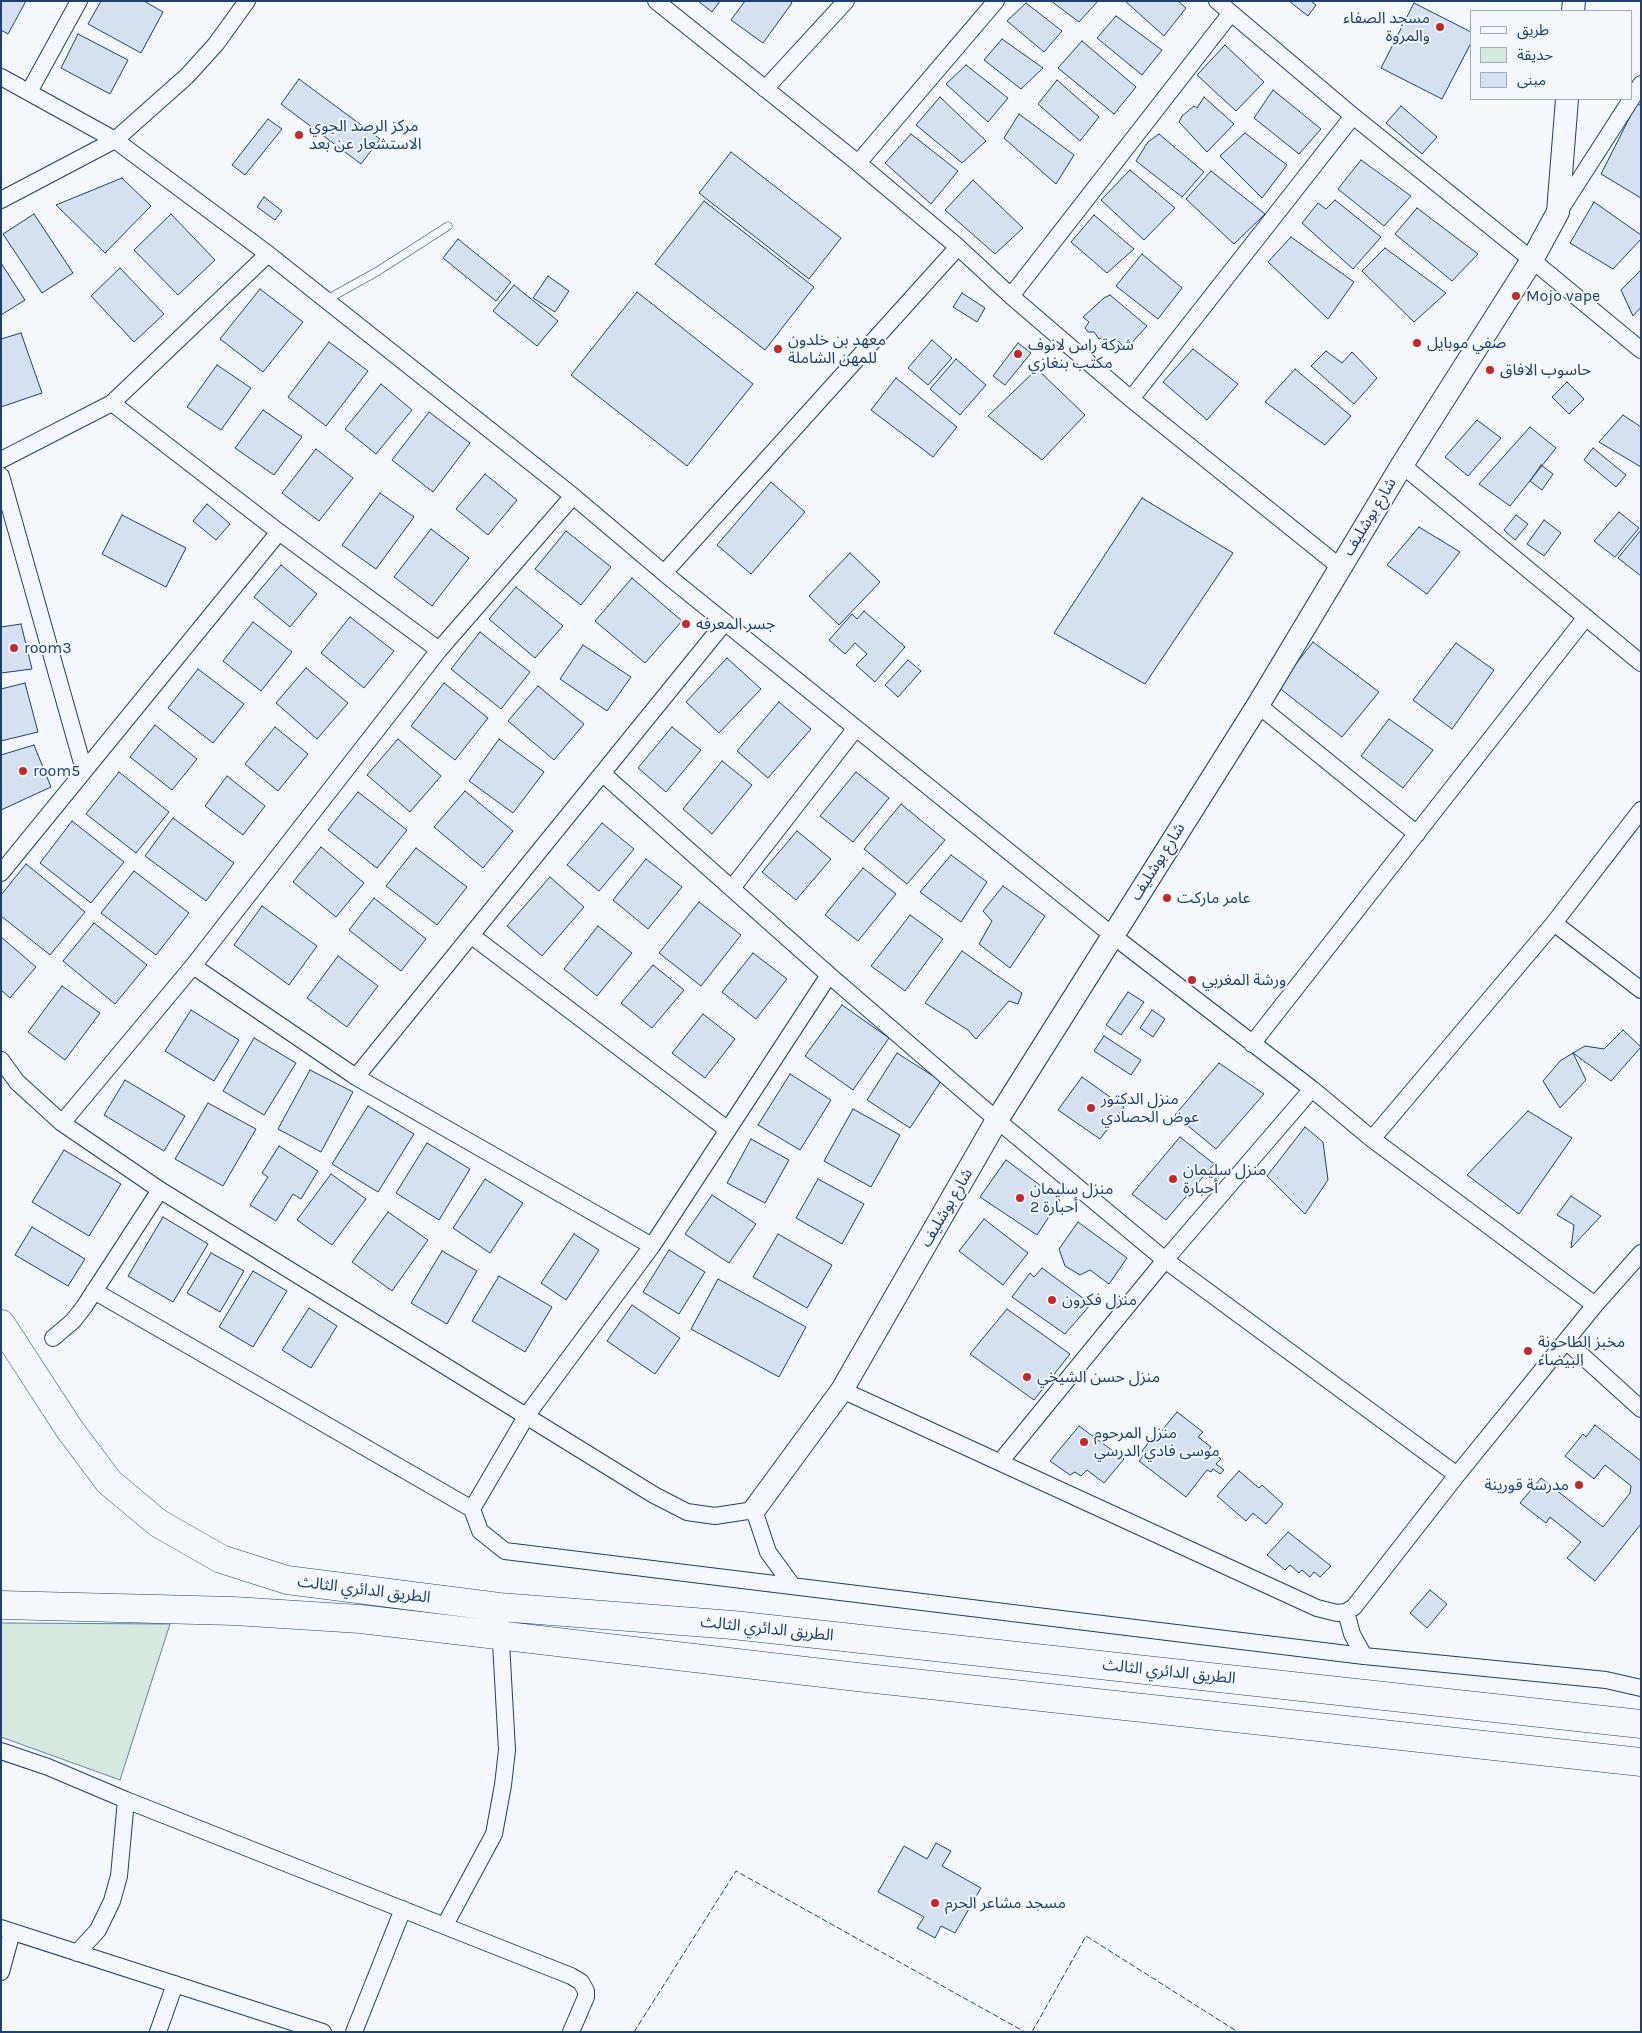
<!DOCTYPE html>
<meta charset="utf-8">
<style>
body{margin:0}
#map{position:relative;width:1642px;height:2033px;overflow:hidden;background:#f4f7fb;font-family:Karla,"Noto Sans Arabic",sans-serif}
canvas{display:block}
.frame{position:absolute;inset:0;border:2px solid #1d3f73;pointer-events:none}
.legend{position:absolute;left:1470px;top:10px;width:162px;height:90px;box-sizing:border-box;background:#f4f7fb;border:1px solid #9eadc5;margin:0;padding:6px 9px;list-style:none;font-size:15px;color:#1d3f73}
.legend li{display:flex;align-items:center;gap:10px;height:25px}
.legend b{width:25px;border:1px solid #9eadc5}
</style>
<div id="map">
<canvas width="1642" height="2033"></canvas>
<div class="frame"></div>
<ul class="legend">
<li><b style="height:6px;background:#f4f7fb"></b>طريق</li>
<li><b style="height:14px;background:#d7e8df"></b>حديقة</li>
<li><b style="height:14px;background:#d5e0f0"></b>مبنى</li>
</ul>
</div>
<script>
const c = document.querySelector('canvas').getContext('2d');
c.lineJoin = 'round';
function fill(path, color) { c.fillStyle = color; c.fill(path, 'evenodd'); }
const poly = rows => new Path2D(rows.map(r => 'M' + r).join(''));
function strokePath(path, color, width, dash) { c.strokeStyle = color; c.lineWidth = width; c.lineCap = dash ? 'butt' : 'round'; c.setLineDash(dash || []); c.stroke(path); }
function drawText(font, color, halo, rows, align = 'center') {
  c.font = font + ' Karla,"Noto Sans Arabic",sans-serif'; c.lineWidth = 4; c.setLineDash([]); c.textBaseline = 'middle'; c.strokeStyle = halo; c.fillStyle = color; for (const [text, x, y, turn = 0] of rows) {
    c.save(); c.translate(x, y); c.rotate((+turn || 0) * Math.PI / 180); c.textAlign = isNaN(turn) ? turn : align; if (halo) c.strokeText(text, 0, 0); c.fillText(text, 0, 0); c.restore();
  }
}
const green = poly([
 [1,1623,170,1624,120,1780,1,1737,1,1623]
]);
const building = poly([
 [1,1,26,1,8,34,1,30,1,1],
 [101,1,144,1,163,12,141,53,88,24,101,1],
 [698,1,720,1,712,12,698,1],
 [745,1,790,1,792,3,763,43,731,20,745,1],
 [1051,1,1098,1,1079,22,1051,1],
 [1125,1,1178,1,1186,8,1164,36,1125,1],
 [1289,1,1311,1,1316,5,1308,16,1289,1],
 [1026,3,1062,31,1044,52,1007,21,1026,3],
 [1414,3,1471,32,1471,43,1442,99,1381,68,1414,3],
 [1116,16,1162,50,1142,75,1097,38,1116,16],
 [78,34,128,60,110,94,61,68,78,34],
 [1002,39,1043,68,1021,89,984,60,1002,39],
 [1082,41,1136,87,1114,114,1058,68,1082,41],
 [1225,45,1264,82,1236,111,1197,75,1225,45],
 [966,65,1008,98,988,122,946,84,966,65],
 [299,79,380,139,361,164,281,104,299,79],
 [1057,80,1099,117,1080,141,1038,104,1057,80],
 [1273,90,1321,129,1299,154,1254,118,1273,90],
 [940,97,986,141,962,163,916,125,940,97],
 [1204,97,1234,124,1207,152,1179,122,1182,116,1194,106,1197,108,1204,97],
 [1637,103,1641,106,1641,198,1601,174,1637,103],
 [1401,106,1437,137,1422,154,1386,123,1401,106],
 [1019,114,1074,155,1056,184,1004,138,1019,114],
 [268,119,282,129,245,175,232,165,268,119],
 [1245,133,1287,165,1262,198,1220,156,1245,133],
 [911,134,958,171,931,204,885,163,911,134],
 [1159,134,1204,172,1182,197,1136,161,1148,142,1159,134],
 [731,152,841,238,809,279,699,193,731,152],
 [1361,160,1411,196,1384,226,1338,189,1361,160],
 [1130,170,1175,208,1144,240,1101,200,1130,170],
 [1211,171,1265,214,1234,244,1186,199,1211,171],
 [122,178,151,206,105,253,56,205,122,178],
 [973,180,1023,228,995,254,945,210,973,180],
 [264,197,282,211,275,220,257,207,264,197],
 [1335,200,1381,237,1353,269,1302,223,1318,203,1326,209,1335,200],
 [704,201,814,287,765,350,655,264,704,201],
 [1594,202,1641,235,1641,239,1613,269,1570,243,1594,202],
 [1417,208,1478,254,1452,281,1395,234,1417,208],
 [34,214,73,273,42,293,3,234,34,214],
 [171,214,215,260,178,295,134,250,171,214],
 [1094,215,1134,249,1107,273,1071,242,1094,215],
 [1291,237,1354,282,1328,319,1268,262,1291,237],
 [458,239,511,282,496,301,443,258,458,239],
 [1385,248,1446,293,1414,322,1362,271,1385,248],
 [1142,254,1182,288,1158,319,1116,286,1142,254],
 [1,263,25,300,1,315,1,263],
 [120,268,164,314,134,342,91,296,120,268],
 [1641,270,1641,307,1633,316,1621,290,1641,270],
 [548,276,569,291,555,312,533,298,548,276],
 [514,285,558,321,537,346,493,311,514,285],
 [260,289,303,322,263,372,220,339,260,289],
 [637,292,753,384,687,466,571,375,637,292],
 [962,293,985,308,977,322,953,307,962,293],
 [1110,295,1147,326,1126,349,1116,339,1108,342,1103,337,1099,339,1094,332,1088,332,1085,328,1089,322,1083,317,1104,298,1110,295],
 [21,333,42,393,1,407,1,339,21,333],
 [932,340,952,358,928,385,908,368,932,340],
 [329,342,368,371,326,426,288,397,329,342],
 [1018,343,1031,353,1005,385,993,376,1018,343],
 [1193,349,1238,384,1207,420,1163,382,1193,349],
 [1326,351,1342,363,1352,352,1377,378,1354,404,1311,366,1326,351],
 [956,359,986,385,960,415,930,389,956,359],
 [217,365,251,388,221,430,187,407,217,365],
 [1037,369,1085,415,1042,460,988,416,1037,369],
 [1295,369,1351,416,1325,445,1265,402,1295,369],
 [896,378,957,427,933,457,871,410,896,378],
 [1567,382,1584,399,1569,414,1552,397,1567,382],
 [381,384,412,410,376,454,345,429,381,384],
 [263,410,302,437,274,475,235,448,263,410],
 [429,412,470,443,433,492,392,460,429,412],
 [1623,415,1641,427,1641,467,1599,442,1623,415],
 [1477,420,1501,438,1468,476,1445,457,1477,420],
 [1530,427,1556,448,1510,506,1479,484,1530,427],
 [1593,448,1626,475,1616,487,1584,460,1593,448],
 [316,449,353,478,319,521,282,493,316,449],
 [1541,465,1553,474,1542,490,1530,481,1541,465],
 [485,474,517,500,488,535,456,509,485,474],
 [771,482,805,512,751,574,717,545,771,482],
 [380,493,414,517,376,569,342,545,380,493],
 [1142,498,1233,553,1145,684,1054,633,1142,498],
 [207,504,230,524,216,540,193,521,207,504],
 [1619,512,1639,528,1615,557,1594,541,1619,512],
 [122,515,186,548,166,587,102,554,122,515],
 [1516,515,1528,524,1515,540,1504,530,1516,515],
 [1544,520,1561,533,1544,556,1527,544,1544,520],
 [1419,527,1460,552,1427,594,1387,565,1419,527],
 [431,529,469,558,432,606,394,577,431,529],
 [1641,530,1641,576,1618,558,1641,530],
 [566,531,611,567,581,605,535,569,566,531],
 [850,553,880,582,839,625,809,596,850,553],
 [281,565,317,594,290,627,254,597,281,565],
 [632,578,682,621,645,663,595,621,632,578],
 [516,587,563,626,535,658,489,619,516,587],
 [864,611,905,647,875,682,856,665,867,654,855,643,845,654,829,640,852,614,857,619,864,611],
 [350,617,394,651,364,688,321,653,350,617],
 [253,622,292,652,261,691,223,661,253,622],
 [21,624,32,669,1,673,1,627,21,624],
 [480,632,530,672,501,709,451,669,480,632],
 [1313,642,1379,692,1342,737,1278,687,1313,642],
 [1456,643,1494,670,1452,729,1413,700,1456,643],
 [583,645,631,677,607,711,560,679,583,645],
 [727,658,761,689,719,733,686,702,727,658],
 [908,660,921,671,898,697,885,685,908,660],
 [306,668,348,703,317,739,276,703,306,668],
 [198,669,244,704,213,743,168,708,198,669],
 [25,683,38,732,1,741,1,689,25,683],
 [444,683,488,718,455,760,411,726,444,683],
 [538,686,584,724,554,760,508,721,538,686],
 [779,702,811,729,768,778,737,751,779,702],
 [1389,719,1433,750,1403,788,1361,756,1389,719],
 [155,725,197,759,172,790,130,757,155,725],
 [275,727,308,754,278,791,245,764,275,727],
 [672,727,701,750,666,792,638,768,672,727],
 [398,739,441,776,410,812,367,775,398,739],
 [499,739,544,772,513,813,469,781,499,739],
 [34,745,51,787,1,810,1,755,34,745],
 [722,761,752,785,712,834,683,809,722,761],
 [119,772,169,812,136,853,86,814,119,772],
 [856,772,889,798,853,842,820,816,856,772],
 [227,776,265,806,243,835,205,806,227,776],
 [465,791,513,831,483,868,434,827,465,791],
 [358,792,407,830,377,868,328,830,358,792],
 [901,804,945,840,907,884,864,849,901,804],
 [173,818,234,863,206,901,145,856,173,818],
 [72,821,124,862,91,903,40,863,72,821],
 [602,823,634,849,599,891,567,865,602,823],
 [797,831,831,859,796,900,762,872,797,831],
 [321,847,364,883,336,917,293,882,321,847],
 [416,848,467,887,437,925,386,886,416,848],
 [951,855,987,882,961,922,920,892,951,855],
 [646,859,682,887,648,929,613,900,646,859],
 [26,864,85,912,50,955,1,916,1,895,26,864],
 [863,868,896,894,858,941,825,915,863,868],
 [134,871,189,913,156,955,101,913,134,871],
 [550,877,584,907,542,956,507,926,550,877],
 [1003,886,1045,916,1010,968,979,944,992,921,983,911,1003,886],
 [374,898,426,939,401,971,349,930,374,898],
 [699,902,741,935,701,986,659,953,699,902],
 [262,906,317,946,289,985,234,945,262,906],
 [910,915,943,939,905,991,871,966,910,915],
 [94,923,147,965,115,1004,63,961,94,923],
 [598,926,632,953,597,996,564,969,598,926],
 [1,937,36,967,10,998,1,990,1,937],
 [962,951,1022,993,1018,1004,1009,1001,976,1039,968,1030,925,1003,962,951],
 [753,953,787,979,756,1019,722,992,753,953],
 [338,956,378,986,347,1027,307,998,338,956],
 [653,965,684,990,652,1028,621,1003,653,965],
 [62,986,100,1013,65,1060,28,1032,62,986],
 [1128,992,1144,1002,1121,1035,1106,1025,1128,992],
 [842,1005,889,1038,853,1090,805,1056,842,1005],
 [191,1010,239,1040,214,1081,165,1051,191,1010],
 [1152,1010,1165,1019,1153,1037,1140,1028,1152,1010],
 [703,1014,735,1039,705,1078,672,1053,703,1014],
 [1623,1030,1641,1047,1611,1081,1573,1053,1585,1046,1604,1049,1623,1030],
 [1104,1036,1141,1060,1131,1075,1094,1051,1104,1036],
 [254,1038,296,1063,264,1115,223,1091,254,1038],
 [897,1053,941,1081,910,1128,867,1100,897,1053],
 [1573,1053,1586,1080,1560,1108,1543,1081,1560,1061,1573,1053],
 [1219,1063,1264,1094,1216,1149,1175,1115,1219,1063],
 [310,1070,353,1092,321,1152,278,1129,310,1070],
 [790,1074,831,1100,800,1150,758,1125,790,1074],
 [1082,1077,1124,1107,1100,1139,1058,1110,1082,1077],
 [125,1080,185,1116,164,1151,104,1115,125,1080],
 [208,1103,256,1129,223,1186,175,1159,208,1103],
 [368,1106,414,1134,378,1192,332,1164,368,1106],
 [853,1109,900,1135,871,1187,824,1161,853,1109],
 [1528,1111,1572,1138,1519,1214,1467,1175,1528,1111],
 [1305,1127,1323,1142,1328,1180,1305,1214,1267,1176,1305,1127],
 [1180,1137,1214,1164,1166,1220,1132,1194,1180,1137],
 [751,1139,789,1160,765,1203,727,1183,751,1139],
 [427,1143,470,1169,439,1220,396,1193,427,1143],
 [279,1146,318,1171,301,1199,293,1194,276,1221,250,1205,268,1177,262,1173,279,1146],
 [64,1150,121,1184,89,1236,32,1202,64,1150],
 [1006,1160,1060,1200,1037,1235,980,1197,1006,1160],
 [331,1174,366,1199,332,1245,297,1220,331,1174],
 [485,1179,523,1203,490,1253,453,1228,485,1179],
 [818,1179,864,1204,842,1244,796,1218,818,1179],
 [712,1195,756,1224,729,1263,685,1234,712,1195],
 [1571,1196,1601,1216,1571,1248,1574,1225,1557,1215,1571,1196],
 [388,1212,428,1240,392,1291,352,1262,388,1212],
 [163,1217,208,1244,173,1302,128,1276,163,1217],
 [984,1219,1028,1253,1003,1285,959,1251,984,1219],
 [1078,1222,1127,1258,1109,1284,1090,1270,1080,1275,1065,1266,1059,1249,1078,1222],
 [32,1227,85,1259,68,1286,15,1255,32,1227],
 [574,1234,599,1250,566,1300,541,1283,574,1234],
 [778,1234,832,1265,807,1308,753,1277,778,1234],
 [669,1250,705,1272,679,1314,643,1292,669,1250],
 [442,1251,477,1271,447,1324,411,1303,442,1251],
 [211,1253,244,1271,220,1312,187,1293,211,1253],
 [1042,1268,1091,1304,1065,1334,1012,1297,1030,1273,1034,1277,1042,1268],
 [253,1271,287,1291,253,1347,219,1327,253,1271],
 [499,1276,552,1307,525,1352,472,1321,499,1276],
 [718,1279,806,1327,779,1377,691,1329,718,1279],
 [632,1305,680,1338,655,1374,607,1341,632,1305],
 [309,1308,337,1326,311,1368,282,1350,309,1308],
 [1007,1309,1070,1354,1034,1400,970,1354,1007,1309],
 [1177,1412,1203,1432,1198,1437,1211,1447,1209,1450,1221,1459,1216,1464,1224,1470,1220,1474,1213,1469,1211,1472,1207,1470,1186,1497,1139,1461,1145,1453,1142,1451,1153,1437,1155,1439,1177,1412],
 [1595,1425,1641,1461,1641,1524,1595,1581,1567,1558,1581,1542,1550,1517,1546,1523,1520,1503,1541,1478,1603,1527,1630,1493,1631,1486,1605,1465,1594,1479,1565,1456,1583,1434,1586,1437,1595,1425],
 [1079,1426,1124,1459,1104,1483,1087,1470,1081,1476,1075,1472,1070,1475,1050,1461,1079,1426],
 [1239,1471,1259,1488,1262,1485,1283,1504,1266,1524,1253,1513,1246,1521,1217,1496,1239,1471],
 [1288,1532,1331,1566,1320,1577,1314,1572,1310,1577,1302,1570,1299,1573,1290,1565,1285,1570,1267,1555,1288,1532],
 [1430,1590,1447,1604,1427,1628,1410,1613,1430,1590],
 [936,1843,951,1851,942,1866,981,1888,955,1933,941,1926,935,1938,917,1928,924,1917,878,1892,904,1846,927,1859,936,1843]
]);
const lane = poly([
 [326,300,378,271,448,226]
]);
const street = poly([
 [656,1,858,163,958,247,1011,296,1131,399,1340,567],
 [1217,1,1353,116,1532,260,1641,350],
 [1,77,115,140,268,254,573,496,664,573,1112,935,1312,1089,1372,1139,1595,1305],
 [765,89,846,1],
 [29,92,79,1],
 [858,163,996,1],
 [1,200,115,140,187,76,216,44,247,1],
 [1560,210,1641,84],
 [1011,296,1231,13],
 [1131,399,1353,116],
 [112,403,279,532,439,650],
 [1,460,112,403,268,254],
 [1402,465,1641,663],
 [1,476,84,770],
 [664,573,958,247],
 [1258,705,1417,834],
 [603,774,829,975,997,1120,1165,1260,1457,1475],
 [1,873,279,532],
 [732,888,856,728],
 [1554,923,1641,990],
 [472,936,728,1130],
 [193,966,356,1077,652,1246],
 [829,975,652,1246,527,1415,472,1509,480,1531,505,1551,1364,1656,1606,1680,1641,1688],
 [1252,1044,1586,617],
 [1,1060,17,1082,62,1123,160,1190,654,1495,687,1512,715,1516,754,1510,768,1552,792,1585],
 [356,1077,725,622],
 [62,1123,193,966,439,650,573,496],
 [1372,1139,1554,923,1641,810],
 [94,1291,472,1509],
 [53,1338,73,1321,84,1307,160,1190],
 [1566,1341,1641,1409],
 [842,1390,1317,1608,1337,1613,1346,1612,1354,1607,1457,1475,1595,1305,1641,1253],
 [1000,1462,1165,1260,1312,1089],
 [1346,1612,1352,1634,1364,1656],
 [1,1751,48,1767,126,1800,571,1976,581,1982,586,1991,586,1997,571,2032],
 [445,1925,494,1834,503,1785,507,1750,499,1607],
 [1,1928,323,2032],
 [77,1953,98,1930,112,1901,119,1876,126,1800],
 [1,1972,12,1932],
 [158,2032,175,1984],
 [354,2032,403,1909]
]);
const secondary = poly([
 [1573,11,1574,1],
 [754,1510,842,1390,997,1120,1258,705,1402,465,1532,260,1558,212,1567,99]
]);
const highway = poly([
 [1,1324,70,1430,109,1482,158,1523,221,1559,287,1580,499,1607,733,1625,1641,1724],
 [1,1605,234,1611,360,1619,857,1677,1641,1762]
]);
const fence = poly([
 [634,2032,736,1871,1025,2032],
 [1032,2032,1086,1936,1238,2032]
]);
const markers = [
 [1440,27,5,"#c62828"],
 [299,135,5,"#c62828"],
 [1516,296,5,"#c62828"],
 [1417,343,5,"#c62828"],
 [778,349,5,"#c62828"],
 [1018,354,5,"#c62828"],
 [1490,370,5,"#c62828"],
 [686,624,5,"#c62828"],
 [14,648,5,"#c62828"],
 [23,771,5,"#c62828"],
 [1167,898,5,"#c62828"],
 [1192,980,5,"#c62828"],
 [1091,1108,5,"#c62828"],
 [1173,1179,5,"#c62828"],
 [1020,1198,5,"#c62828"],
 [1052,1300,5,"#c62828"],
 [1528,1351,5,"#c62828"],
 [1027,1377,5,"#c62828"],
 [1084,1442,5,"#c62828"],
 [1579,1485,5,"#c62828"],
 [935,1903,5,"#c62828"]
];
const poiNames = [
 ["مسجد الصفاء",1430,18,"right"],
 ["والمروة",1430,36,"right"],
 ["مركز الرصد الجوي",309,126],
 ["الاستشعار عن بعد",309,144],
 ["Mojo vape",1526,296],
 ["معهد بن خلدون",788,340],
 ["للمهن الشاملة",788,358],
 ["صفي موبايل",1427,343],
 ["شركة راس لانوف",1028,345],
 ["مكتب بنغازي",1028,363],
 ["حاسوب الافاق",1500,370],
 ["جسر المعرفه",696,624],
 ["room3",24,648],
 ["room5",33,771],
 ["عامر ماركت",1177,898],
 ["ورشة المغربي",1202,980],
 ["منزل الدكتور",1101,1099],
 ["عوض الحصادي",1101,1117],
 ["منزل سليمان",1183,1170],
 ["أحبارة",1183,1188],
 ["منزل سليمان",1030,1189],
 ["أحبارة 2",1030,1207],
 ["منزل فكرون",1062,1300],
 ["مخبز الطاحونة",1538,1342],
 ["البيضاء",1538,1360],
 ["منزل حسن الشيخي",1037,1377],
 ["منزل المرحوم",1094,1433],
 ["موسى فادي الدرسي",1094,1451],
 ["مدرسة قورينة",1569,1485,"right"],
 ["مسجد مشاعر الحرم",945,1903]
];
const streetNames = [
 ["شارع بوشليف",1370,517,-59],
 ["شارع بوشليف",1158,862,-58],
 ["شارع بوشليف",947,1208,-60],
 ["الطريق الدائري الثالث",364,1590,7],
 ["الطريق الدائري الثالث",767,1629,6],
 ["الطريق الدائري الثالث",1169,1672,6]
];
fill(green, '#d7e8df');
strokePath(green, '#687fa3', 1);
fill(building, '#d5e0f0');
strokePath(building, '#1d3f73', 1);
strokePath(lane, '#1d3f73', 9);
strokePath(street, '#1d3f73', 18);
strokePath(secondary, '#1d3f73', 24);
strokePath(highway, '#1d3f73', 29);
strokePath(lane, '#f4f7fb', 8);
strokePath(street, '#f4f7fb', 16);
strokePath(secondary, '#f4f7fb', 22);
strokePath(highway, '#f4f7fb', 28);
strokePath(fence, '#1d3f73', 1, [6, 2.5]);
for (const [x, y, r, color] of markers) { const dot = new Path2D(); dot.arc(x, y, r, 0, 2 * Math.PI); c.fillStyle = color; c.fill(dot); strokePath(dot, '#f4f7fb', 2); }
drawText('16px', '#1d3f73', '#f4f7fb', poiNames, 'left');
drawText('16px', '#1d3f73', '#f4f7fb', streetNames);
</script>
